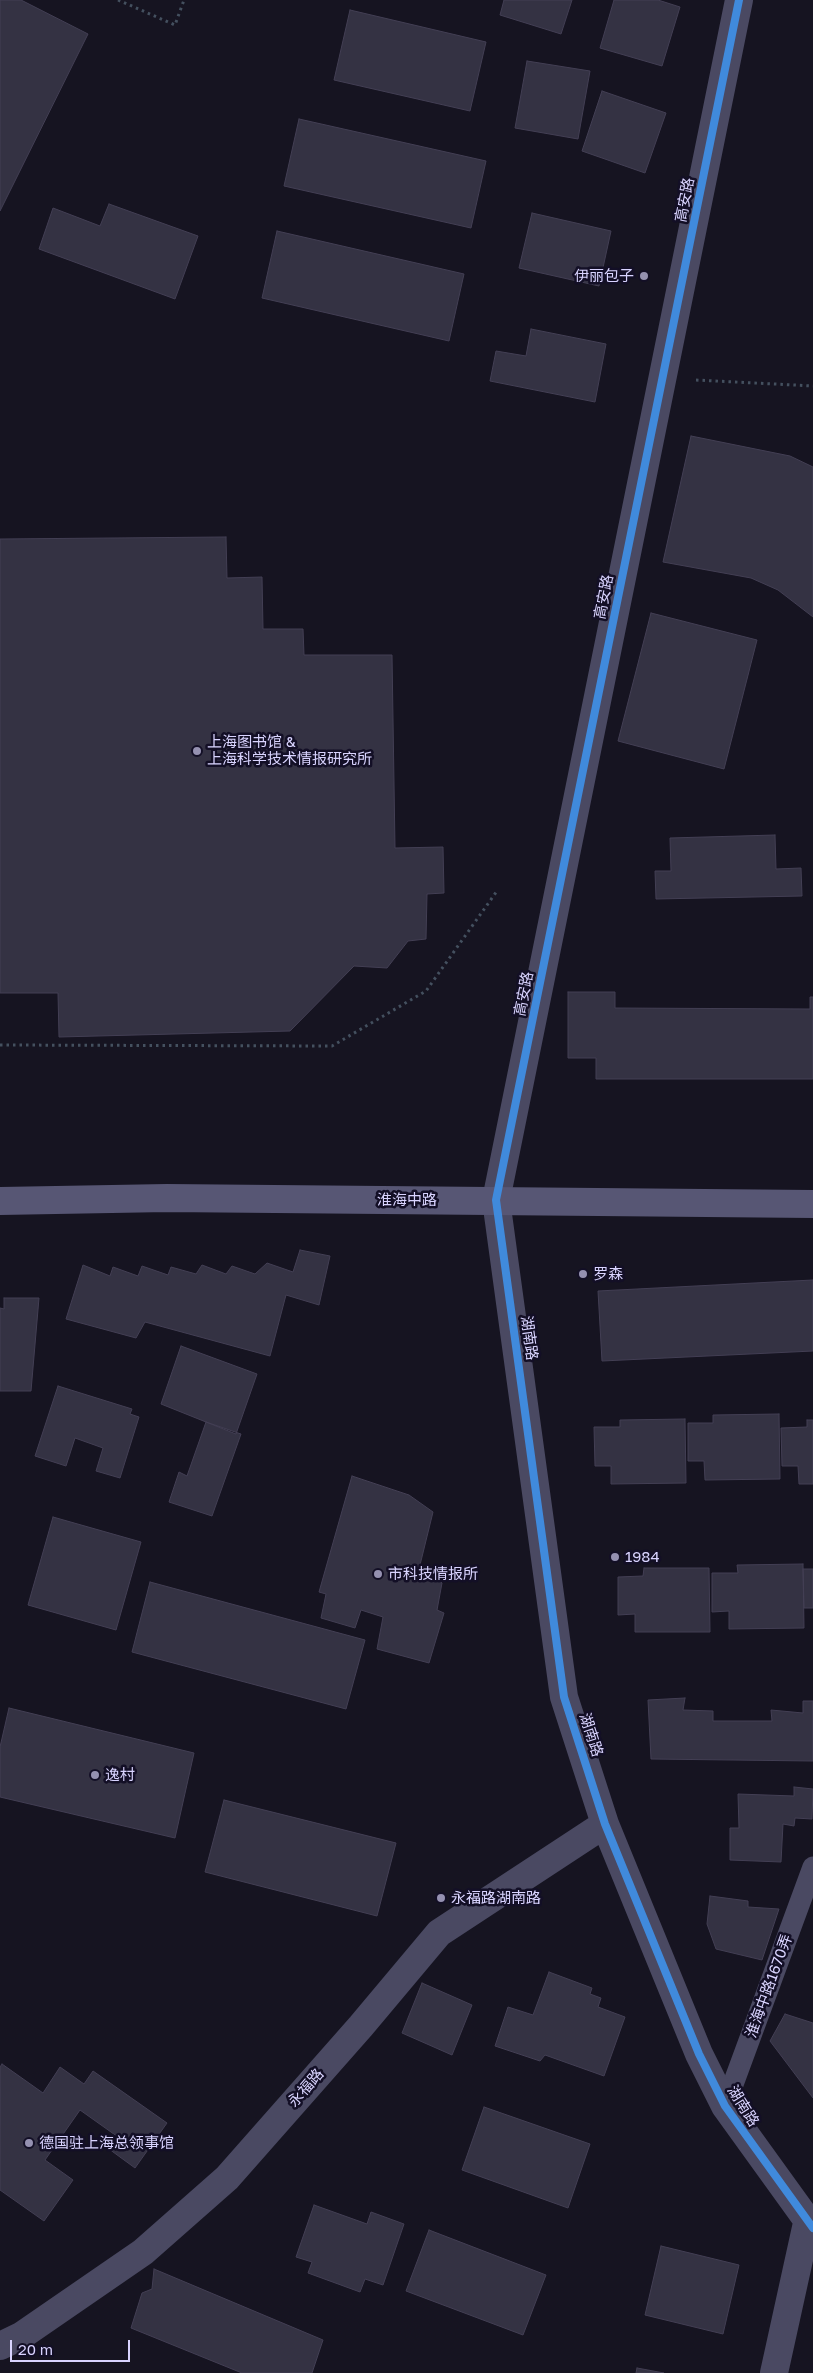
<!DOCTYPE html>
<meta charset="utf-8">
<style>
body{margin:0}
#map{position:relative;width:813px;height:2373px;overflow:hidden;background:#161421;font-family:"Golos Text",sans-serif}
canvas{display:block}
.scale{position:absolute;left:10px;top:2340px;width:120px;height:22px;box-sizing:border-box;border:2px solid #d9d4ff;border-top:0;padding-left:6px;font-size:15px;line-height:18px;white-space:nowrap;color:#d9d4ff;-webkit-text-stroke:4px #130f26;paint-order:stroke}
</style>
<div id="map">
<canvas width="813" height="2373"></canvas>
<div class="scale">20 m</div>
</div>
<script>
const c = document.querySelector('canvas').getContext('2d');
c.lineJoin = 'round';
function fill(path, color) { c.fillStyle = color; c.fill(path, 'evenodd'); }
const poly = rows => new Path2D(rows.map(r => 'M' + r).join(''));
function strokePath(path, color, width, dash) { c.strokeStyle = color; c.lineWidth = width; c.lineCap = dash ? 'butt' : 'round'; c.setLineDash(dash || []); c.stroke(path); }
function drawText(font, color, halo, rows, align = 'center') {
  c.font = font + ' "Golos Text","Noto Sans SC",sans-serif'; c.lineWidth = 5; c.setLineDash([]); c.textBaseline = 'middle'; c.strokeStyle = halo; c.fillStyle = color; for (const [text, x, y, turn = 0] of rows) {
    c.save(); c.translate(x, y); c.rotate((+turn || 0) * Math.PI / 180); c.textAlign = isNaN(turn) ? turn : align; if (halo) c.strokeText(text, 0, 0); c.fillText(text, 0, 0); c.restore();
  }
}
const building = poly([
 [0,0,21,0,88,34,0,211,0,0],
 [504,0,572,0,561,34,500,15,504,0],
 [614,0,658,0,680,7,662,66,600,48,614,0],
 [350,10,486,42,470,111,334,80,350,10],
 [527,61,590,71,578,139,515,128,527,61],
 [602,91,666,113,645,173,582,151,602,91],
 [299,119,486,161,471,228,284,186,299,119],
 [109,204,198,236,175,299,39,249,53,208,100,226,109,204],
 [532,213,611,231,599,286,519,268,532,213],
 [277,231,464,274,449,341,262,298,277,231],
 [531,329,606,344,595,402,490,381,496,351,526,356,531,329],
 [691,436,790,456,813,467,813,617,778,590,751,578,663,562,691,436],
 [226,537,227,578,262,577,263,629,303,629,304,655,392,655,395,848,443,847,444,893,427,894,426,939,408,941,387,968,354,966,290,1031,59,1037,58,993,0,993,0,539,226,537],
 [651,613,757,640,724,769,618,741,651,613],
 [775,835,776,869,801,868,802,896,656,899,655,871,671,871,670,838,775,835],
 [568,992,615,992,615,1008,810,1009,810,997,813,997,813,1079,596,1079,596,1058,568,1058,568,992],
 [300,1250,330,1256,319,1305,286,1295,270,1356,145,1322,136,1338,66,1319,83,1265,110,1276,113,1267,138,1276,142,1266,168,1275,171,1267,196,1274,202,1265,226,1274,232,1266,255,1274,267,1263,293,1272,300,1250],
 [813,1280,813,1351,602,1361,598,1291,813,1280],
 [4,1298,39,1298,31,1391,0,1391,0,1308,4,1309,4,1298],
 [181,1346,257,1374,236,1434,161,1404,181,1346],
 [58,1386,132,1409,130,1414,139,1417,120,1478,96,1471,103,1448,75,1438,66,1466,35,1456,58,1386],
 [779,1414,780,1479,705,1480,704,1461,688,1461,688,1423,713,1423,713,1415,779,1414],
 [685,1419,686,1483,611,1484,611,1466,595,1466,594,1427,620,1427,620,1420,685,1419],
 [807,1420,813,1420,813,1484,799,1484,798,1466,782,1466,781,1428,807,1427,807,1420],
 [206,1422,241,1434,212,1516,169,1502,179,1472,187,1476,206,1422],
 [352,1476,409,1495,433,1512,420,1565,442,1583,437,1610,444,1613,429,1663,377,1649,383,1617,361,1610,355,1628,321,1618,326,1594,319,1592,352,1476],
 [53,1517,141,1542,116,1630,28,1605,53,1517],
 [803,1564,804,1628,729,1629,729,1611,712,1612,712,1573,738,1573,737,1565,803,1564],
 [644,1568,709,1568,710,1632,635,1632,635,1614,618,1615,618,1577,643,1576,644,1568],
 [803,1569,813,1569,813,1608,804,1608,803,1569],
 [150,1582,365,1640,346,1709,132,1652,150,1582],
 [685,1698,683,1710,713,1711,713,1721,772,1721,771,1710,803,1713,803,1701,813,1701,813,1761,651,1759,648,1700,685,1698],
 [9,1708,194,1753,175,1838,0,1797,0,1747,9,1708],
 [794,1787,813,1789,812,1819,795,1818,794,1826,783,1824,781,1862,730,1860,730,1828,739,1828,738,1794,794,1796,794,1787],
 [224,1800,396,1843,377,1916,205,1872,224,1800],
 [710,1896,748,1901,748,1907,779,1909,762,1960,716,1949,707,1924,710,1896],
 [549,1972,592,1988,590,1994,601,1998,598,2007,625,2017,604,2076,545,2055,540,2061,495,2046,508,2007,533,2015,549,1972],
 [422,1983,472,2005,452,2055,402,2033,422,1983],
 [785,2014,813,2023,813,2098,770,2041,785,2014],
 [2,2064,43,2093,60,2067,84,2084,93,2071,167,2123,135,2168,109,2149,118,2137,80,2110,45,2160,73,2180,44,2221,0,2190,0,2067,2,2064],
 [484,2107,590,2144,568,2208,462,2170,484,2107],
 [314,2205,367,2224,371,2212,404,2224,383,2285,365,2279,360,2292,308,2273,312,2262,296,2257,314,2205],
 [429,2230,546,2275,523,2335,406,2291,429,2230],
 [661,2246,739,2265,723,2334,645,2315,661,2246],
 [154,2269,323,2340,312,2373,242,2373,131,2328,142,2293,152,2289,154,2269],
 [637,2368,664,2373,636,2373,637,2368]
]);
const path = poly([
 [118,0,175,25,184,0],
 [696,380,813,386],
 [0,1045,332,1046,426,991,497,891]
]);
const lane = poly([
 [725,2106,813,1867]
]);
const street = poly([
 [739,0,496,1200,564,1697,605,1824,699,2054,725,2106,813,2228],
 [0,2346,21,2336,143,2252,227,2178,361,2026,439,1933,605,1824],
 [774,2373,807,2223]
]);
const secondary = poly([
 [0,1201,167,1198,813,1204]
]);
const cycleway = poly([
 [739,0,496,1200,564,1697,605,1824,699,2054,725,2106,813,2228]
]);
const markers = [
 [644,276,5,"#9591b1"],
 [197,751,5,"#9591b1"],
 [583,1274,5,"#9591b1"],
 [615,1557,5,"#9591b1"],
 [378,1574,5,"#9591b1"],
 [95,1775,5,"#9591b1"],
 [441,1898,5,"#9591b1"],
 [29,2143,5,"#9591b1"]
];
const streetNames = [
 ["高安路",685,200,-79],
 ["高安路",604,597,-79],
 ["高安路",524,994,-79],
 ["淮海中路",407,1200],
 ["湖南路",529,1338,82],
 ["湖南路",591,1735,72],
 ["淮海中路1670弄",769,1986,-70],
 ["永福路",306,2088,-49],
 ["湖南路",743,2106,58]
];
const poiNames = [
 ["伊丽包子",634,276,"right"],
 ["上海图书馆 &",207,742],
 ["上海科学技术情报研究所",207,759],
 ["罗森",593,1274],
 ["1984",625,1557],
 ["市科技情报所",388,1574],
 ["逸村",105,1775],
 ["永福路湖南路",451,1898],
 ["德国驻上海总领事馆",39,2143]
];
fill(building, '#343243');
strokePath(building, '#433f54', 1);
strokePath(path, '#44505f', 3, [2.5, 4]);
strokePath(lane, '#4a4962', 21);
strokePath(street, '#4a4962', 28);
strokePath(secondary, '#575674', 28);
strokePath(cycleway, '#408adc', 8);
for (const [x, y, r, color] of markers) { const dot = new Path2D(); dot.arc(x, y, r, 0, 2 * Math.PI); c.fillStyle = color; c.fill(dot); strokePath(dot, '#130f26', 2); }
drawText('15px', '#d9d4ff', '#130f26', streetNames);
drawText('15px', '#d9d4ff', '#130f26', poiNames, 'left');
</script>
